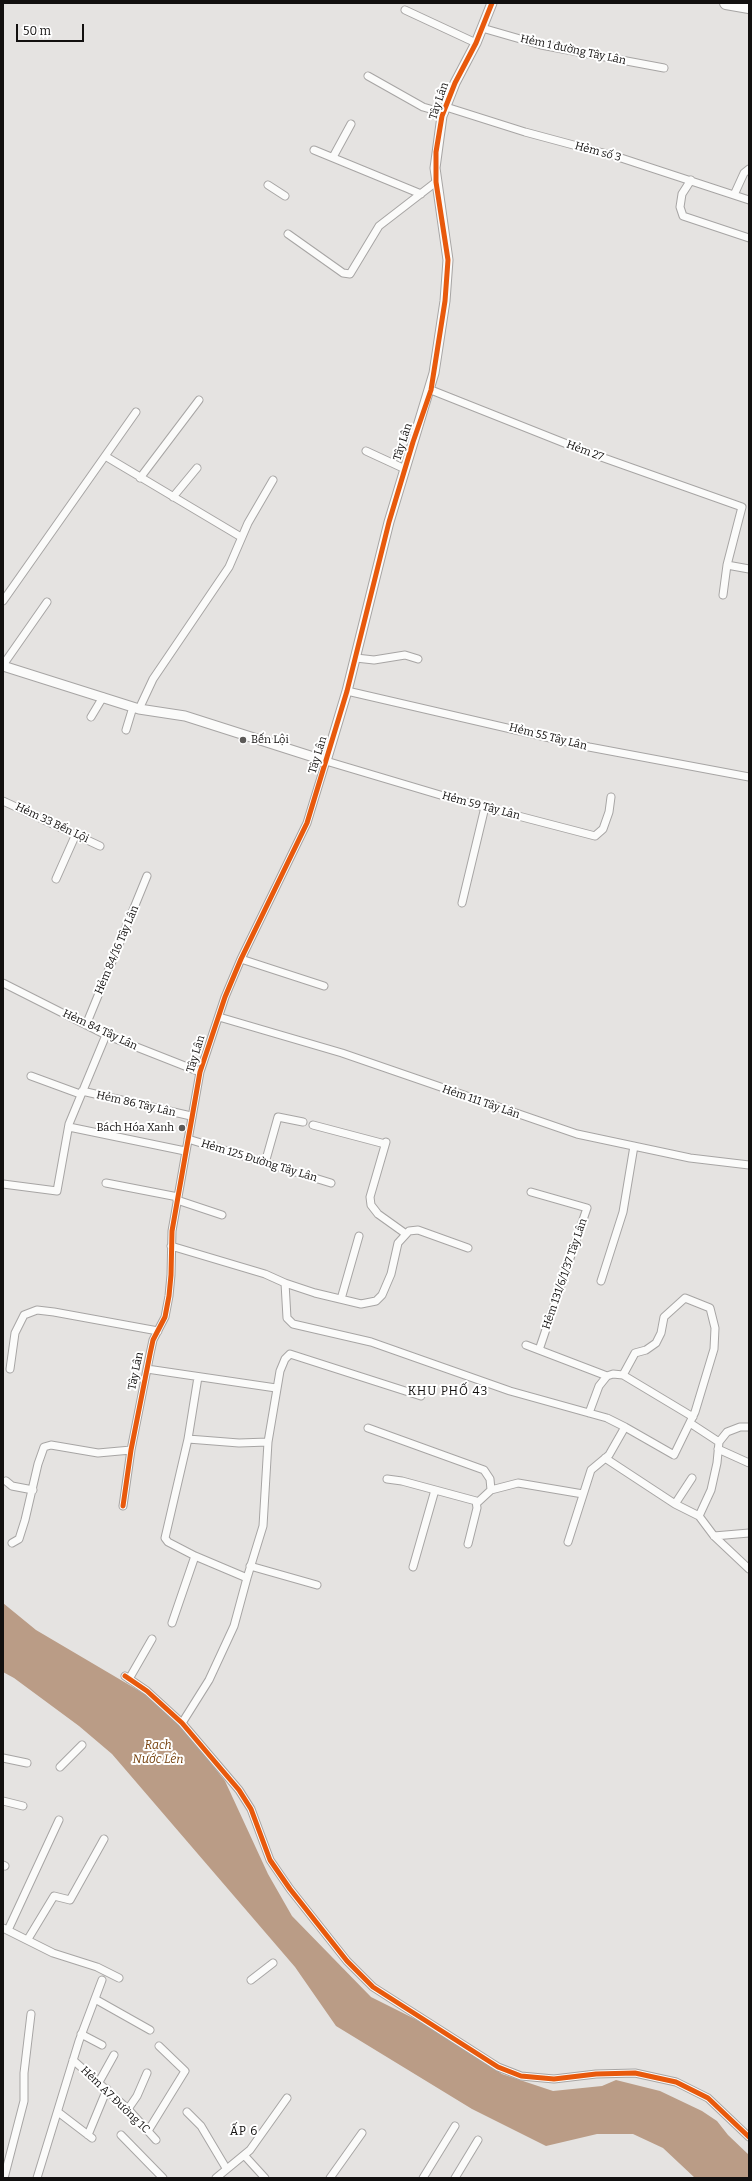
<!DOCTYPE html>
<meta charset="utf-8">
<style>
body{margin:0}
#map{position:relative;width:752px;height:2181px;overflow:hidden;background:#e5e3e1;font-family:Bitter,serif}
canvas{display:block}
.frame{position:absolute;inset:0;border:4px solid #12100f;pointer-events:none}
.scale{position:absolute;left:16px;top:24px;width:68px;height:18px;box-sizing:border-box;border:2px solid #12100f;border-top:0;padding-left:5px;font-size:12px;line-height:14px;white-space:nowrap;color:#12100f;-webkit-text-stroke:3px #fff;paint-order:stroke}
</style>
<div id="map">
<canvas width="752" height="2181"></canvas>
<div class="frame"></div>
<div class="scale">50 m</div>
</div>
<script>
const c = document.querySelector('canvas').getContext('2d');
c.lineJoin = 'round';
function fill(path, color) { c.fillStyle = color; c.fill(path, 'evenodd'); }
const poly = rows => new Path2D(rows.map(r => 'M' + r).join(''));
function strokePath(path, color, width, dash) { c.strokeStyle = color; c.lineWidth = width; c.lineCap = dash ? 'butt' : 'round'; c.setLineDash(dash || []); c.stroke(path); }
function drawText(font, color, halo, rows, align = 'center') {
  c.font = font + ' Bitter,serif'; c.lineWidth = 4; c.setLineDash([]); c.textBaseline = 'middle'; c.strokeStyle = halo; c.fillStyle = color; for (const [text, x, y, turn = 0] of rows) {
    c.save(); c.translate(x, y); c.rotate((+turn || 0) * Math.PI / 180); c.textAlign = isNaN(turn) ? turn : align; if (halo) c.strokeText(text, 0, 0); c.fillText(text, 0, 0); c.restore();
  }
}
const water = poly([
 [3,1603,36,1630,148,1696,183,1728,225,1781,268,1874,292,1916,371,1997,433,2028,502,2074,553,2091,602,2086,616,2080,660,2091,702,2111,717,2121,728,2135,749,2155,749,2178,695,2178,663,2148,633,2134,597,2134,546,2146,472,2109,336,2026,295,1967,112,1754,79,1726,14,1678,3,1672]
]);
const minor = poly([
 [405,10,476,43],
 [482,28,541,45,664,68],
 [368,76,423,107,444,113],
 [446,107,525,132,618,157,749,200],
 [314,150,421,194],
 [333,157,351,124],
 [691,180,682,194,680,207,683,216,749,238],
 [268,185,285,196],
 [734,195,744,173,749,169],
 [288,234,343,273,350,274,379,226,436,182],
 [431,390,587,452,742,507,727,565,723,595],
 [366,451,405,469],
 [105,456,241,537],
 [140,478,199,400],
 [173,497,197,468],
 [727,565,749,569],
 [3,601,136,412],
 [356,658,374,660,405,655,418,659],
 [3,665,47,602],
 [347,691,589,747,749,777],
 [139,709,153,679,229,567,248,523,273,480],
 [91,717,103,697],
 [126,730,133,707],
 [3,801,100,846],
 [56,879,76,834],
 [462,903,485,807],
 [241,959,324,986],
 [3,983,106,1035,200,1072],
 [219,1017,342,1053,577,1134,690,1158,749,1165],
 [86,1025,147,876],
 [31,1076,80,1094],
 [82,1091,191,1116],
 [313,1125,385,1144],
 [69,1127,185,1151],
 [188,1139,331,1183],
 [386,1142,370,1197,371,1205,378,1214,406,1234],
 [265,1163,278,1117,303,1122],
 [106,1183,178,1197],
 [3,1184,57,1191,69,1124,106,1035],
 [531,1192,587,1208,539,1350],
 [177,1200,222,1215],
 [171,1246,265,1274,285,1283,287,1318,293,1324,371,1342,510,1391,607,1418,625,1427,609,1455,591,1470,568,1542],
 [601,1281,623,1212,634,1146],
 [285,1283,315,1293,361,1304,376,1301,382,1295,391,1274,398,1243,409,1231,418,1230,468,1248],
 [341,1299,359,1236],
 [526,1345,607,1376],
 [10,1369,15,1333,24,1315,37,1310,54,1312,158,1331],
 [147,1369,276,1388],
 [623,1375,635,1353,646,1350,656,1343,661,1333,664,1317,685,1298,710,1308,715,1328,714,1349,695,1412,674,1455,625,1427],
 [589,1413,599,1386,607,1376,613,1374,623,1375,693,1417],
 [690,1423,719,1442,717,1463,711,1490,699,1516],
 [368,1428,484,1470,490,1479,491,1490],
 [188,1439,198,1377],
 [719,1442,727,1432,740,1427,749,1427],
 [718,1449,749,1463],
 [605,1458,675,1504,692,1478],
 [387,1479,402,1481,476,1501,477,1508,468,1544],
 [6,1481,12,1486,33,1490],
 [477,1503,491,1490,518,1483,583,1494],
 [675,1504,699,1516,714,1536,749,1569],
 [123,1506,131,1450,150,1354,153,1340,165,1317,169,1296,171,1275,172,1231,200,1072,225,997,241,959,307,823,326,761,457,800,595,836,603,829,609,812,611,797],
 [714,1536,749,1533],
 [12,1543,19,1539,25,1520,38,1464,44,1447,51,1445,98,1453,131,1450],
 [250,1566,317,1585],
 [413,1567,435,1490],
 [247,1578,195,1556,168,1542,165,1538,188,1439,239,1443,268,1442,280,1371,285,1359,290,1354,421,1396],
 [172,1623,195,1556],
 [125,1676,147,1691,182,1723,239,1790,251,1809,270,1860,290,1889,347,1961,373,1987,498,2067,521,2076,554,2079,596,2074,635,2073,676,2082,708,2098,749,2137],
 [129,1679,152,1639],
 [182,1723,209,1680,234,1626,247,1578,263,1526,268,1442],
 [3,1758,27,1763],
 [60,1767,82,1745],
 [3,1801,23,1806],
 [3,1865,5,1866],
 [3,1928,53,1953,97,1967,119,1978],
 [8,1930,59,1820],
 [28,1939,54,1896,70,1900,104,1839],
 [251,1980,273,1963],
 [95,1999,150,2030],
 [81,2034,102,2045],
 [73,2060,128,2109,156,2140],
 [99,2082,114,2055],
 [128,2109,137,2096,147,2073],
 [58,2112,92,2138],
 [187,2112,201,2126,226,2168],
 [148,2131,185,2071,159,2046],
 [88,2135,107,2089],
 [121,2135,163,2178],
 [244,2155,265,2178],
 [4,2178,24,2101,24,2073,31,2014],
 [37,2178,79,2041,102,1980],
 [216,2178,250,2150,287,2098],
 [330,2178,362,2133],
 [423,2178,455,2126],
 [455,2178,478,2140]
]);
const tertiary = poly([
 [3,666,139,709,185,716,326,761,347,691,389,522,434,373,445,301,448,260,435,168,442,116,455,83,476,43,492,3]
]);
const trunk = poly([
 [726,3,749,7]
]);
const cycleway = poly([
 [123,1506,131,1450,150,1354,153,1340,165,1317,169,1296,171,1275,172,1231,200,1072,225,997,241,959,307,823,347,691,389,522,413,442,431,390,445,301,448,260,436,182,436,152,442,116,455,83,476,43,492,3],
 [125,1676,147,1691,182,1723,239,1790,251,1809,270,1860,290,1889,347,1961,373,1987,498,2067,521,2076,554,2079,596,2074,635,2073,676,2082,708,2098,749,2137]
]);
const markers = [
 [243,740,4,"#5c5a58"],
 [182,1128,4,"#5c5a58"]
];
const streetNames = [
 ["Hẻm 1 đường Tây Lân",573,50,12],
 ["Tây Lân",439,101,-71],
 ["Hẻm số 3",598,152,15],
 ["Tây Lân",403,442,-72],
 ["Hẻm 27",585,451,21],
 ["Hẻm 55 Tây Lân",548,737,14],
 ["Tây Lân",318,755,-73],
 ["Hẻm 59 Tây Lân",481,806,15],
 ["Hẻm 33 Bến Lội",52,823,25],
 ["Hẻm 84/16 Tây Lân",117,950,-67],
 ["Hẻm 84 Tây Lân",100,1030,25],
 ["Tây Lân",196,1054,-73],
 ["Hẻm 111 Tây Lân",481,1102,19],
 ["Hẻm 86 Tây Lân",136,1104,13],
 ["Hẻm 125 Đường Tây Lân",259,1161,17],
 ["Hẻm 131/6/1/37 Tây Lân",565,1274,-71],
 ["Tây Lân",136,1371,-78],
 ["Hẻm A7 Đường 1C",115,2100,44]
];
const poiNames = [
 ["Bến Lội",251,740],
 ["Bách Hóa Xanh",174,1128,"right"]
];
const neighbourhoodNames = [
 ["KHU PHỐ 43",448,1392],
 ["ẤP 6",244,2132]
];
const waterNames = [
 ["Rạch",158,1746],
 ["Nước Lên",158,1760]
];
fill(water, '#ba9c86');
strokePath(minor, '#a7a5a4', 9);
strokePath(tertiary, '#a7a5a4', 11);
strokePath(trunk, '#a7a5a4', 14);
strokePath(minor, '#fbfbfa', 7);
strokePath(tertiary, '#fbfbfa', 9);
strokePath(trunk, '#fbfbfa', 12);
strokePath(cycleway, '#e8590c', 5);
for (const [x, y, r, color] of markers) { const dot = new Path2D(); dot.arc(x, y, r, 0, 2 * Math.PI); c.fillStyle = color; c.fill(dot); strokePath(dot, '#fff', 1.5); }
drawText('11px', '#12100f', '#fff', streetNames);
drawText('11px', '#12100f', '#fff', poiNames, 'left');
c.letterSpacing = '1px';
drawText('12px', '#12100f', '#fff', neighbourhoodNames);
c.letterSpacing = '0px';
drawText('italic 12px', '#723b05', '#fff', waterNames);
</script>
